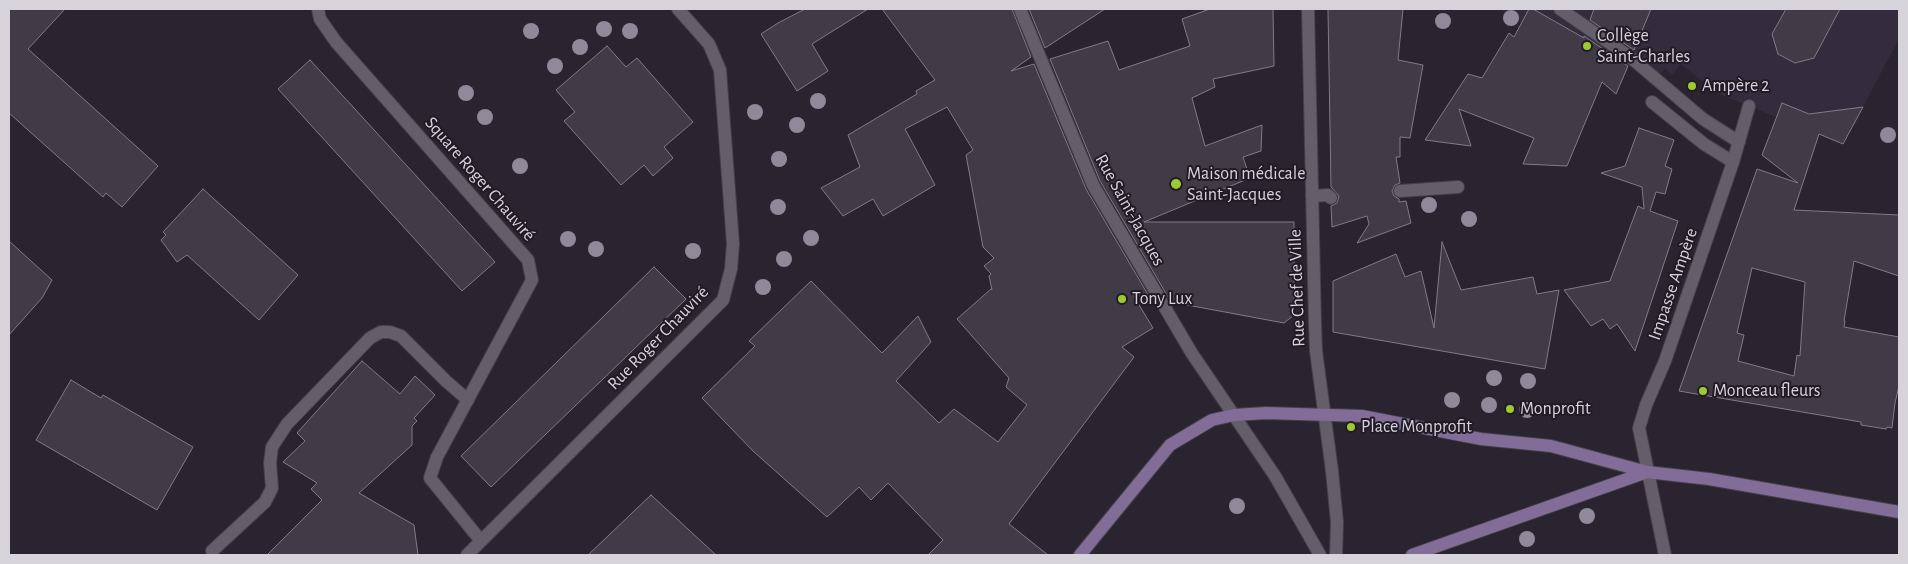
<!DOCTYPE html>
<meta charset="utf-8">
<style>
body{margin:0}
#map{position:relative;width:1908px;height:564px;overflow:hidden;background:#292430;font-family:"Alegreya Sans",sans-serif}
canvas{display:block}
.frame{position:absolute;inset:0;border:10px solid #d6d3da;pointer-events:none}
</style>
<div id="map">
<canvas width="1908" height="564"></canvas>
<div class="frame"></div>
</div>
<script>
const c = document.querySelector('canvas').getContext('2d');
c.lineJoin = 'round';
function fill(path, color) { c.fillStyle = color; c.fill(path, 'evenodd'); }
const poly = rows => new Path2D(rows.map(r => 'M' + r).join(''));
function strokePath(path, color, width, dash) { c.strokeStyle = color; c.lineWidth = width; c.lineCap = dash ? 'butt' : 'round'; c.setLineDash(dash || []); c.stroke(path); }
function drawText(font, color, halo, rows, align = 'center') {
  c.font = font + ' "Alegreya Sans",sans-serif'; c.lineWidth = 4; c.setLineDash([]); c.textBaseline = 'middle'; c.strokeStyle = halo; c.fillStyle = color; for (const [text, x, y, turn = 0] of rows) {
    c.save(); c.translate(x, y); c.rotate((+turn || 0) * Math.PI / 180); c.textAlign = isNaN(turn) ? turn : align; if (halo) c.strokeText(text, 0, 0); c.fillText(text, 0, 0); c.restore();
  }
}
const built = poly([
 [1500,9,1899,9,1899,39,1843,144,1717,93,1681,64,1672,75,1665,68,1660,74,1634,51,1623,67,1516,33,1521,23]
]);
const building = poly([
 [9,9,65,9,28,49,158,166,122,207,106,193,103,197,9,113,9,9],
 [805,9,868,9,812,44,828,71,797,91,761,34,778,23,805,9],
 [882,9,1012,9,1031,57,1011,71,1034,64,1086,189,1150,298,1133,295,1153,328,1122,347,1134,357,1009,524,1048,555,928,555,943,540,888,483,871,500,859,487,827,517,753,451,702,398,755,346,749,341,811,281,882,353,918,316,931,342,896,381,939,423,954,409,998,442,1027,405,1006,387,1009,378,957,319,991,289,992,290,989,276,991,274,984,266,994,258,983,247,966,155,973,150,947,107,905,129,935,185,883,216,873,199,843,216,821,188,860,167,848,135,917,94,916,91,935,80,882,9],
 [1029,9,1105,9,1045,48,1029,9],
 [1210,9,1273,9,1274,66,1213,79,1215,87,1192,98,1205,146,1262,125,1261,151,1243,157,1250,178,1144,222,1294,222,1294,315,1284,323,1171,302,1100,181,1050,59,1108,41,1119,70,1190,46,1182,19,1210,9],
 [1328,9,1403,9,1398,60,1423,65,1410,138,1400,137,1400,157,1396,157,1400,183,1395,185,1392,191,1394,196,1399,199,1399,202,1406,201,1411,223,1357,243,1369,224,1367,216,1332,227,1331,206,1337,203,1339,196,1331,187,1328,9],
 [1529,9,1533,9,1584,38,1584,36,1628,66,1616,94,1602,82,1567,166,1523,164,1534,138,1459,109,1471,146,1425,140,1468,74,1482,78,1509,33,1514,37,1529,9],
 [1594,9,1651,9,1634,50,1590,20,1594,9],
 [1786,9,1840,9,1814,58,1795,63,1778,54,1772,34,1786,9],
 [607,46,626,67,637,58,693,122,664,147,673,158,653,176,644,165,621,185,564,121,575,112,556,90,607,46],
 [310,60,495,262,462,291,278,89,310,60],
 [1782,103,1809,114,1863,107,1843,144,1819,134,1794,210,1899,215,1899,276,1854,261,1844,321,1845,321,1844,327,1899,337,1899,386,1895,403,1892,428,1887,427,1886,429,1861,425,1861,422,1679,391,1757,169,1798,183,1762,155,1782,103],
 [1752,268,1805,282,1800,356,1797,355,1794,376,1738,361,1744,335,1737,333,1752,268],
 [1639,128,1674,140,1665,166,1672,169,1665,194,1656,192,1650,211,1678,221,1635,351,1617,324,1610,329,1603,319,1591,326,1564,290,1610,281,1638,206,1644,209,1642,187,1601,173,1625,166,1639,128],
 [203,189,298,275,259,320,187,255,177,262,161,240,166,235,163,232,203,189],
 [9,241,52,280,42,298,9,335,9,241],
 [1442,242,1461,290,1533,277,1537,294,1559,290,1545,369,1333,332,1333,281,1396,254,1405,277,1421,271,1434,328,1442,242],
 [654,267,686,299,491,487,461,456,654,267],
 [362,361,400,394,415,376,435,395,414,418,417,421,412,426,412,445,359,493,414,525,418,555,267,555,322,500,311,489,317,483,283,462,305,441,297,433,362,361],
 [71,380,101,398,103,395,193,447,157,510,36,440,71,380],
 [651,495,716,555,588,555,651,495]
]);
const service = poly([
 [1560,9,1630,57,1703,119,1739,142],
 [1652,102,1704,144,1733,162],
 [1400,191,1458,187],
 [1312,196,1328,195,1331,198],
 [212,551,265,502,272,488,270,463,272,447,287,424,370,338,381,332,390,332,401,336,446,381,468,400]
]);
const minor = poly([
 [318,9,320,19,336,42,528,260,532,280,437,457,430,478,481,541],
 [1020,9,1093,185,1191,352,1275,476,1320,555],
 [1308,9,1315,324,1316,351,1332,471,1337,522,1336,555],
 [467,555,723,300,731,269,733,244,720,70,709,44,678,9],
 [1665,555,1639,428,1646,405,1665,361,1733,162,1749,106]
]);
const secondary = poly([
 [1080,555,1170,445,1212,420,1234,415,1266,413,1362,416,1481,439,1551,446,1647,472,1709,479,1899,512],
 [1412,555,1647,472]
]);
const trees = [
 [1511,18],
 [1443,21],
 [604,29],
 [531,31],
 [630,31],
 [580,47],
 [555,66],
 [466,93],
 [818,101],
 [755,112],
 [485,117],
 [797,125],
 [1888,135],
 [779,159],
 [520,166],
 [1429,205],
 [778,207],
 [1469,219],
 [811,238],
 [568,239],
 [596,249],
 [693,251],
 [784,259],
 [763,287],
 [1494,378],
 [1528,381],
 [1452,400],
 [1489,405],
 [1527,410],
 [1237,506],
 [1587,516],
 [1527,539]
];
const markers = [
 [1587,46,5,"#9eca2f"],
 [1692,86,5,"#9eca2f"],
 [1176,184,6,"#9eca2f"],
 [1122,299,5,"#9eca2f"],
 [1703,391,5,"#9eca2f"],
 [1510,409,5,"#9eca2f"],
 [1351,427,5,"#9eca2f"]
];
const poiNames = [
 ["Collège",1597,36],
 ["Saint-Charles",1597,57],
 ["Ampère 2",1702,86],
 ["Maison médicale",1187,174],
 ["Saint-Jacques",1187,195],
 ["Tony Lux",1132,299],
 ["Monceau fleurs",1713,391],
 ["Monprofit",1520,409],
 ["Place Monprofit",1361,427]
];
const streetNames = [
 ["Square Roger Chauviré",480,179,49],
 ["Rue Saint-Jacques",1130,210,61],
 ["Impasse Ampère",1673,284,-71],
 ["Rue Chef de Ville",1297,288,-92],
 ["Rue Roger Chauviré",658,338,-46]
];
fill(built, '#342c3d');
fill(building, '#413b48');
strokePath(building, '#817b89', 1);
strokePath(service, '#45404a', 14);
strokePath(minor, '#45404a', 14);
strokePath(secondary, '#45404a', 14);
strokePath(service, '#645e6b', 12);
strokePath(minor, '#645e6b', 12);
strokePath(secondary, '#816d97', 12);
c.fillStyle = '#8f899a';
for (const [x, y] of trees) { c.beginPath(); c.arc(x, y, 8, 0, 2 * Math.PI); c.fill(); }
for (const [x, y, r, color] of markers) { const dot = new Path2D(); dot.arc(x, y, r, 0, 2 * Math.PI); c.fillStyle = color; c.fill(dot); strokePath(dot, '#201b26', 2); }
drawText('18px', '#d6d3da', '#201b26', poiNames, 'left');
drawText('18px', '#d6d3da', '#201b26', streetNames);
</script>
